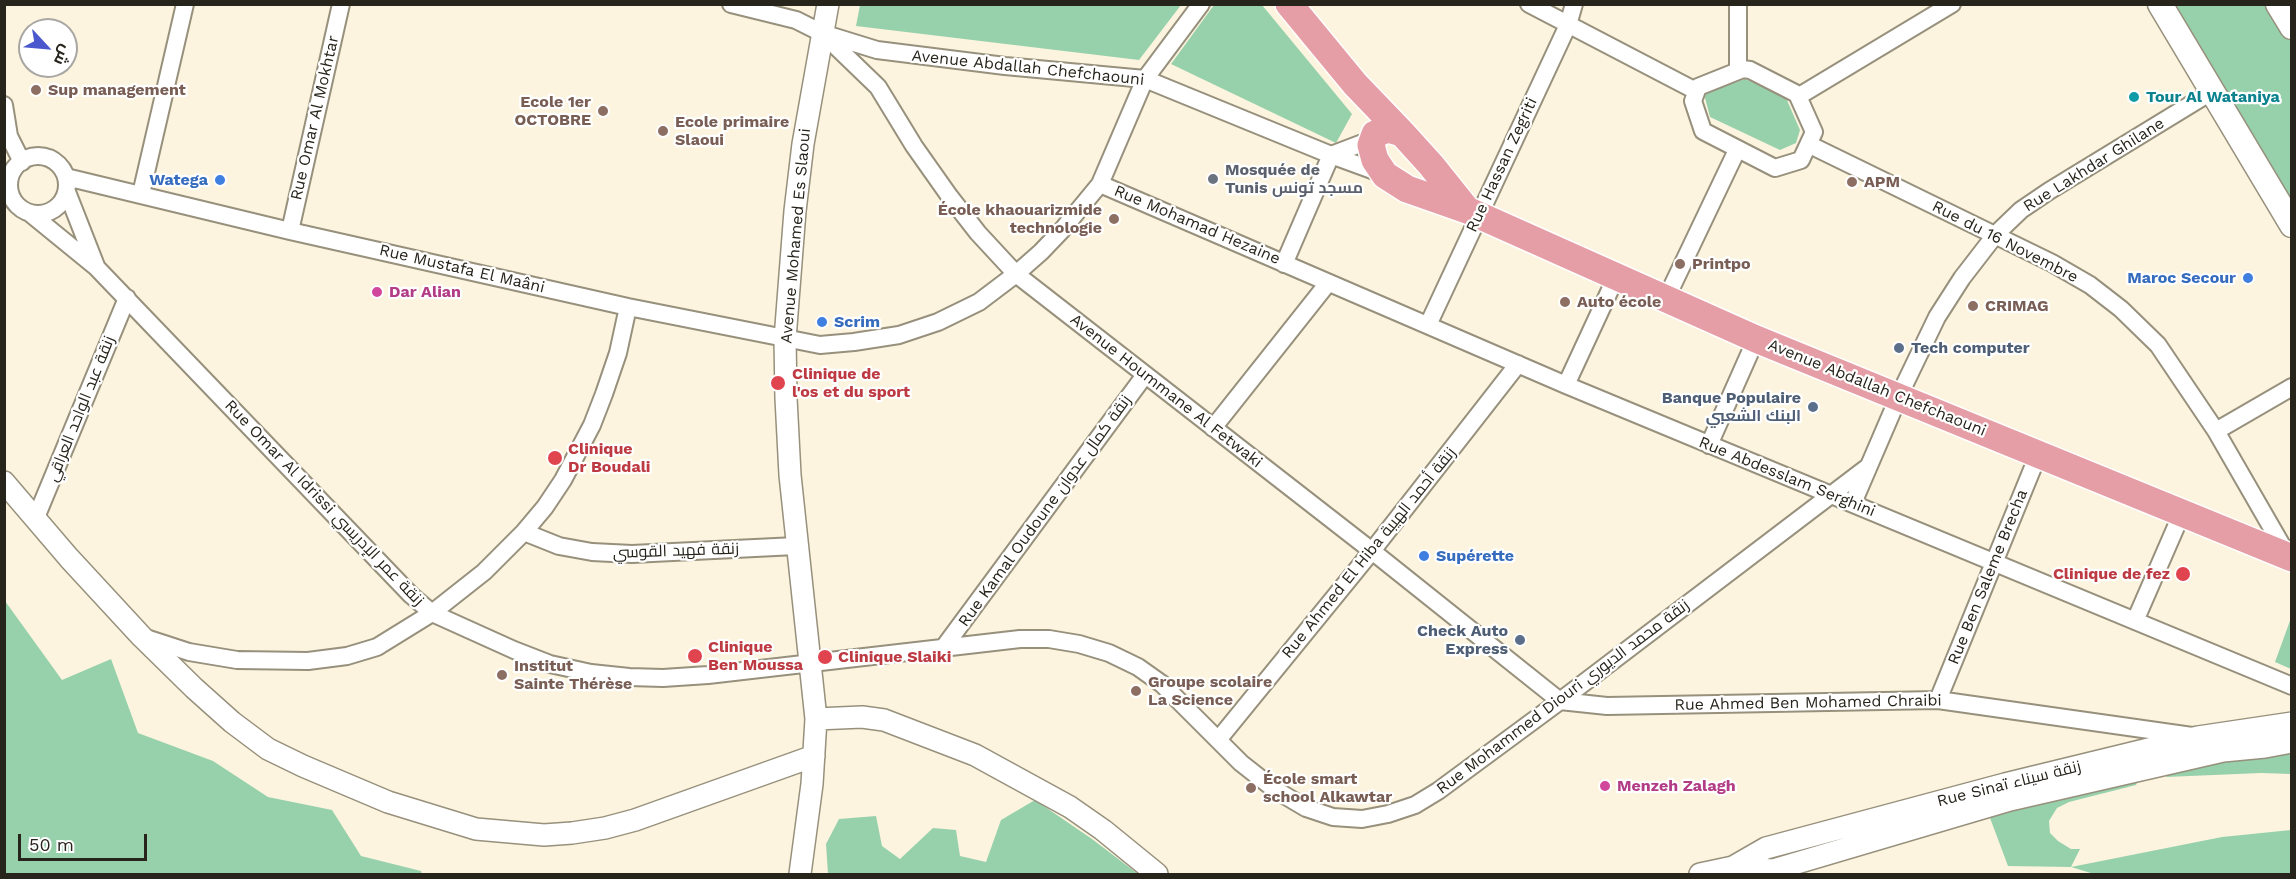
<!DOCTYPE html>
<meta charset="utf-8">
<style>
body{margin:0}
#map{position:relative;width:2296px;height:879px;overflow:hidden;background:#fcf4de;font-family:"Work Sans",Cairo,sans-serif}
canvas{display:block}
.frame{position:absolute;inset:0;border:6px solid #27241b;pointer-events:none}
.north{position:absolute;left:18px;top:18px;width:60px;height:60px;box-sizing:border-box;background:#fff;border:2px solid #a9a7a4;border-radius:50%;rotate:116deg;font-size:16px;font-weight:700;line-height:24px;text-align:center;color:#27241b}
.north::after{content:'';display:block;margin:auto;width:21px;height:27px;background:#4b57cc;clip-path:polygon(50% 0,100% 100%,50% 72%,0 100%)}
.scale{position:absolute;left:18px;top:834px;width:129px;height:27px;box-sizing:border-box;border:3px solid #27241b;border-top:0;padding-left:8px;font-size:18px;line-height:21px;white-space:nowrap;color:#27241b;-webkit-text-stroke:4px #fff;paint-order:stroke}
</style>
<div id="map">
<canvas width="2296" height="879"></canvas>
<div class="frame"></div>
<div class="north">ش</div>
<div class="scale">50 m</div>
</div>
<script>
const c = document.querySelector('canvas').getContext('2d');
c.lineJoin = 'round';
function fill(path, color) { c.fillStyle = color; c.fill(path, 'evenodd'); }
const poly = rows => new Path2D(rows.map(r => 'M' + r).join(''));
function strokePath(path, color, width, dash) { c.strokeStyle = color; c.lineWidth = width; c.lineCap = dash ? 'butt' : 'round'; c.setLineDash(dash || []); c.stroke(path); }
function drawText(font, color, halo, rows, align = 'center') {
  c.font = font + ' "Work Sans",Cairo,sans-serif'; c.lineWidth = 4.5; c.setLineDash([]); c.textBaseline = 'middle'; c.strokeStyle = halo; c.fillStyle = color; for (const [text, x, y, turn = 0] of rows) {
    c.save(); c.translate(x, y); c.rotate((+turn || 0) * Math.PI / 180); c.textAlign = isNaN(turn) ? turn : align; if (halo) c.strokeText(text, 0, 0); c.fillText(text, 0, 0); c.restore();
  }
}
const green = poly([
 [860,5,860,4,1181,5,1139,60,856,26],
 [1214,5,1262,5,1352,114,1336,143,1171,64],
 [2175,5,2278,5,2291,28,2291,201],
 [1745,79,1786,98,1800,130,1796,143,1780,150,1710,117,1704,94],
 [5,601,62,680,111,659,138,733,213,761,268,797,332,810,361,856,421,871,422,874,5,874],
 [2291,618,2291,669,2275,662],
 [2291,751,2291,774,2261,773,2166,777,2176,767],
 [2142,771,2136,785,2069,802,2057,808,2049,821,2050,833,2058,841,2071,849,2080,849,2071,867,2222,837,2291,830,2291,874,2094,874,2071,867,2008,866,1987,810],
 [1035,800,1092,839,1138,874,828,874,826,844,839,819,876,816,882,846,900,859,933,828,956,830,960,856,986,862,1001,820]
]);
const minor = poly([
 [731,4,796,20,822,33,877,50,1005,66,1145,79,1331,155,1383,174],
 [1529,4,1696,91],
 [1738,4,1738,70],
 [822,33,878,87,914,146,950,197,978,233,1016,274,1372,551,1560,701,1607,706,1938,700,2192,736],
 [1743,69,1750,70,1797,94,1814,132,1801,160,1775,168,1703,131,1693,101,1698,87,1743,69],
 [1799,96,1952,4],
 [4,105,9,136,22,162],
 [1810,145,2052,263,2090,285,2121,309,2158,345,2216,431,2288,556],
 [1331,155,1373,139],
 '9 185a29 29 0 1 1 58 0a29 29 0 1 1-58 0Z',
 [66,177,290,231,628,307,820,345,854,342,899,335,938,322,979,302,1016,274,1041,252,1062,230,1100,184,1145,79,1201,4],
 [1100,184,1566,385,2292,686],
 [67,192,96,266],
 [141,194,185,4],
 [31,214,96,267,411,595,432,613,514,650,550,664,591,673,629,677,663,678,708,675,1020,639,1049,639,1079,644,1109,653,1138,667,1162,684,1241,763,1274,789,1306,808,1333,817,1362,819,1388,814,1415,805,1438,791,1560,701,1869,466],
 [290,231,341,4],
 [1284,264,1331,155],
 [1666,299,1737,150],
 [1428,325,1568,25,1574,4],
 [1566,385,1616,277],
 [1213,428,1328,283],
 [2216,431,2292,387],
 [1709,445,1756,339],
 [1853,503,1899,396,1937,317,1962,278,1996,234,2021,210,2049,191,2211,92],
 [35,520,127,298],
 [524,532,559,546,592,552,632,554,796,546],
 [2135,621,2182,513],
 [143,637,189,652,237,660,308,661,347,656,377,647,432,613,484,572,524,532,545,507,563,480,592,425,604,394,618,353,628,307],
 [944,647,1145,375],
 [1938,700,2038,455],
 [1218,740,1372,551,1518,364]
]);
const tertiary = poly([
 [4,482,69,558,142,637,194,688,232,722,268,749,303,766,388,802,476,829,544,835,572,833,605,828,635,820,814,756],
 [816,719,862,717,884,720,975,755,1070,807,1103,830,1157,874],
 [1733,867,1773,870,2010,800,2223,751,2265,747,2292,742],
 [800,874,812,784,816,719,790,475,786,398,785,339,795,211,803,144,828,4],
 [1700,874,1733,867,1766,848,2005,784,2198,737,2292,723]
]);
const secondary = poly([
 [2160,4,2292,225],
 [2278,4,2292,27]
]);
const primary = poly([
 [1289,4,1355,84,1402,133],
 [1467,210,1431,165,1402,133,1388,129,1375,134,1371,145,1375,160,1385,175,1407,189,1467,210,1756,339,2292,558]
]);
const markers = [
 [36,90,6,"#8d6e63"],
 [2134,97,6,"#0f9aa8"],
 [603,111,6,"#8d6e63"],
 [663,131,6,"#8d6e63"],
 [1213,179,6,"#6b7280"],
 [220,180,6,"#3f7fe0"],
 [1852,182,6,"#8d6e63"],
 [1114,219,6,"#8d6e63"],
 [1680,264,6,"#8d6e63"],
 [2248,278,6,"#3f7fe0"],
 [377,292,6,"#d1479c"],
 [1565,302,6,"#8d6e63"],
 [1973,306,6,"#8d6e63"],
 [822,322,6,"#3f7fe0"],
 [1899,348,6,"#5c6f8a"],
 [778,383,8,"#e0444e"],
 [1813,407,6,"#5c6f8a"],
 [555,458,8,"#e0444e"],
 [1424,556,6,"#3f7fe0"],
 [2183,574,8,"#e0444e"],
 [1520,640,6,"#5c6f8a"],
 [695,656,8,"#e0444e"],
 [825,657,8,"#e0444e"],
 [502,675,6,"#8d6e63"],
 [1136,691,6,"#8d6e63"],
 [1605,786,6,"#d1479c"],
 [1251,788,6,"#8d6e63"]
];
const streetNames = [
 ["Avenue Abdallah Chefchaouni",1028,68,6],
 ["Rue Omar Al Mokhtar",315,118,-77],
 ["Rue Hassan Zegriti",1502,165,-65],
 ["Rue Lakhdar Ghilane",2094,165,-32],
 ["Rue Mohamad Hezaine",1197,225,23],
 ["Avenue Mohamed Es Slaoui",796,236,-85],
 ["Rue du 16 Novembre",2005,242,27],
 ["Rue Mustafa El Maâni",462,269,13],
 ["Avenue Abdallah Chefchaouni",1877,388,22],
 ["Avenue Hoummane Al Fetwaki",1166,391,38],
 ["زنقة عبد الواحد العراقي",81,409,-68],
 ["Rue Abdesslam Serghini",1787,477,22],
 ["Rue Omar Al Idrissi زنقة عمر الإدريسي",324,503,46],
 ["Rue Kamal Oudoune زنقة كمال عدوان",1045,511,-54],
 ["زنقة فهيد القوسي",676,551,-2],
 ["Rue Ahmed El Hiba زنقة أحمد الهيبة",1369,553,-51],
 ["Rue Ben Saleme Brecha",1988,577,-68],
 ["Rue Mohammed Diouri زنقة محمد الديوري",1563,697,-37],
 ["Rue Ahmed Ben Mohamed Chraibi",1808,703,-1],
 ["Rue Sinaï زنقة سيناء",2009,784,-14]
];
const educationNames = [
 ["Sup management",48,90],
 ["Ecole 1er",591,102,"right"],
 ["OCTOBRE",591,120,"right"],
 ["Ecole primaire",675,122],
 ["Slaoui",675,140],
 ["APM",1864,182],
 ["École khaouarizmide",1102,210,"right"],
 ["technologie",1102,228,"right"],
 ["Printpo",1692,264],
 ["Auto école",1577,302],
 ["CRIMAG",1985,306],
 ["Institut",514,666],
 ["Sainte Thérèse",514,684],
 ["Groupe scolaire",1148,682],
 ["La Science",1148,700],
 ["École smart",1263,779],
 ["school Alkawtar",1263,797]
];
const cultureNames = [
 ["Tour Al Wataniya",2146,97]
];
const worshipNames = [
 ["Mosquée de",1225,170],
 ["Tunis مسجد تونس",1225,188]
];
const shopNames = [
 ["Watega",208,180],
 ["Maroc Secour",2236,278],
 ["Scrim",834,322,"left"],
 ["Supérette",1436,556,"left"]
];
const hotelNames = [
 ["Dar Alian",389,292],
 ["Menzeh Zalagh",1617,786]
];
const serviceNames = [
 ["Tech computer",1911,348,"left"],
 ["Banque Populaire",1801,398],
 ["البنك الشعبي",1801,416],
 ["Check Auto",1508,631],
 ["Express",1508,649]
];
const healthNames = [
 ["Clinique de",792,374],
 ["l'os et du sport",792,392],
 ["Clinique",568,449],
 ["Dr Boudali",568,467],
 ["Clinique de fez",2170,574,"right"],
 ["Clinique",708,647],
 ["Ben Moussa",708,665],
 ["Clinique Slaiki",838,657]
];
fill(green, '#97d1ac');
strokePath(minor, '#97907c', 20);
strokePath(tertiary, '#97907c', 24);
strokePath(secondary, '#97907c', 27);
strokePath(primary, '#fff', 30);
strokePath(minor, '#fff', 16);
strokePath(tertiary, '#fff', 21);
strokePath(secondary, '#fff', 24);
strokePath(primary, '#e59ea6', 27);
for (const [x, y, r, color] of markers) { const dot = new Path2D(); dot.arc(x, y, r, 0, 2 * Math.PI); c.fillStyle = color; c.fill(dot); strokePath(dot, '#fff', 2); }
drawText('16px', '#27241b', '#fff', streetNames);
drawText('bold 16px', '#785e54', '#fff', educationNames, 'left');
drawText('bold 16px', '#0d838f', '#fff', cultureNames, 'left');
drawText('bold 16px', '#5b616d', '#fff', worshipNames, 'left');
drawText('bold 16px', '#366cbe', '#fff', shopNames, 'right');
drawText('bold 16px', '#b23c85', '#fff', hotelNames, 'left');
drawText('bold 16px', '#4e5e75', '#fff', serviceNames, 'right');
drawText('bold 16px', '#be3a42', '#fff', healthNames, 'left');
</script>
